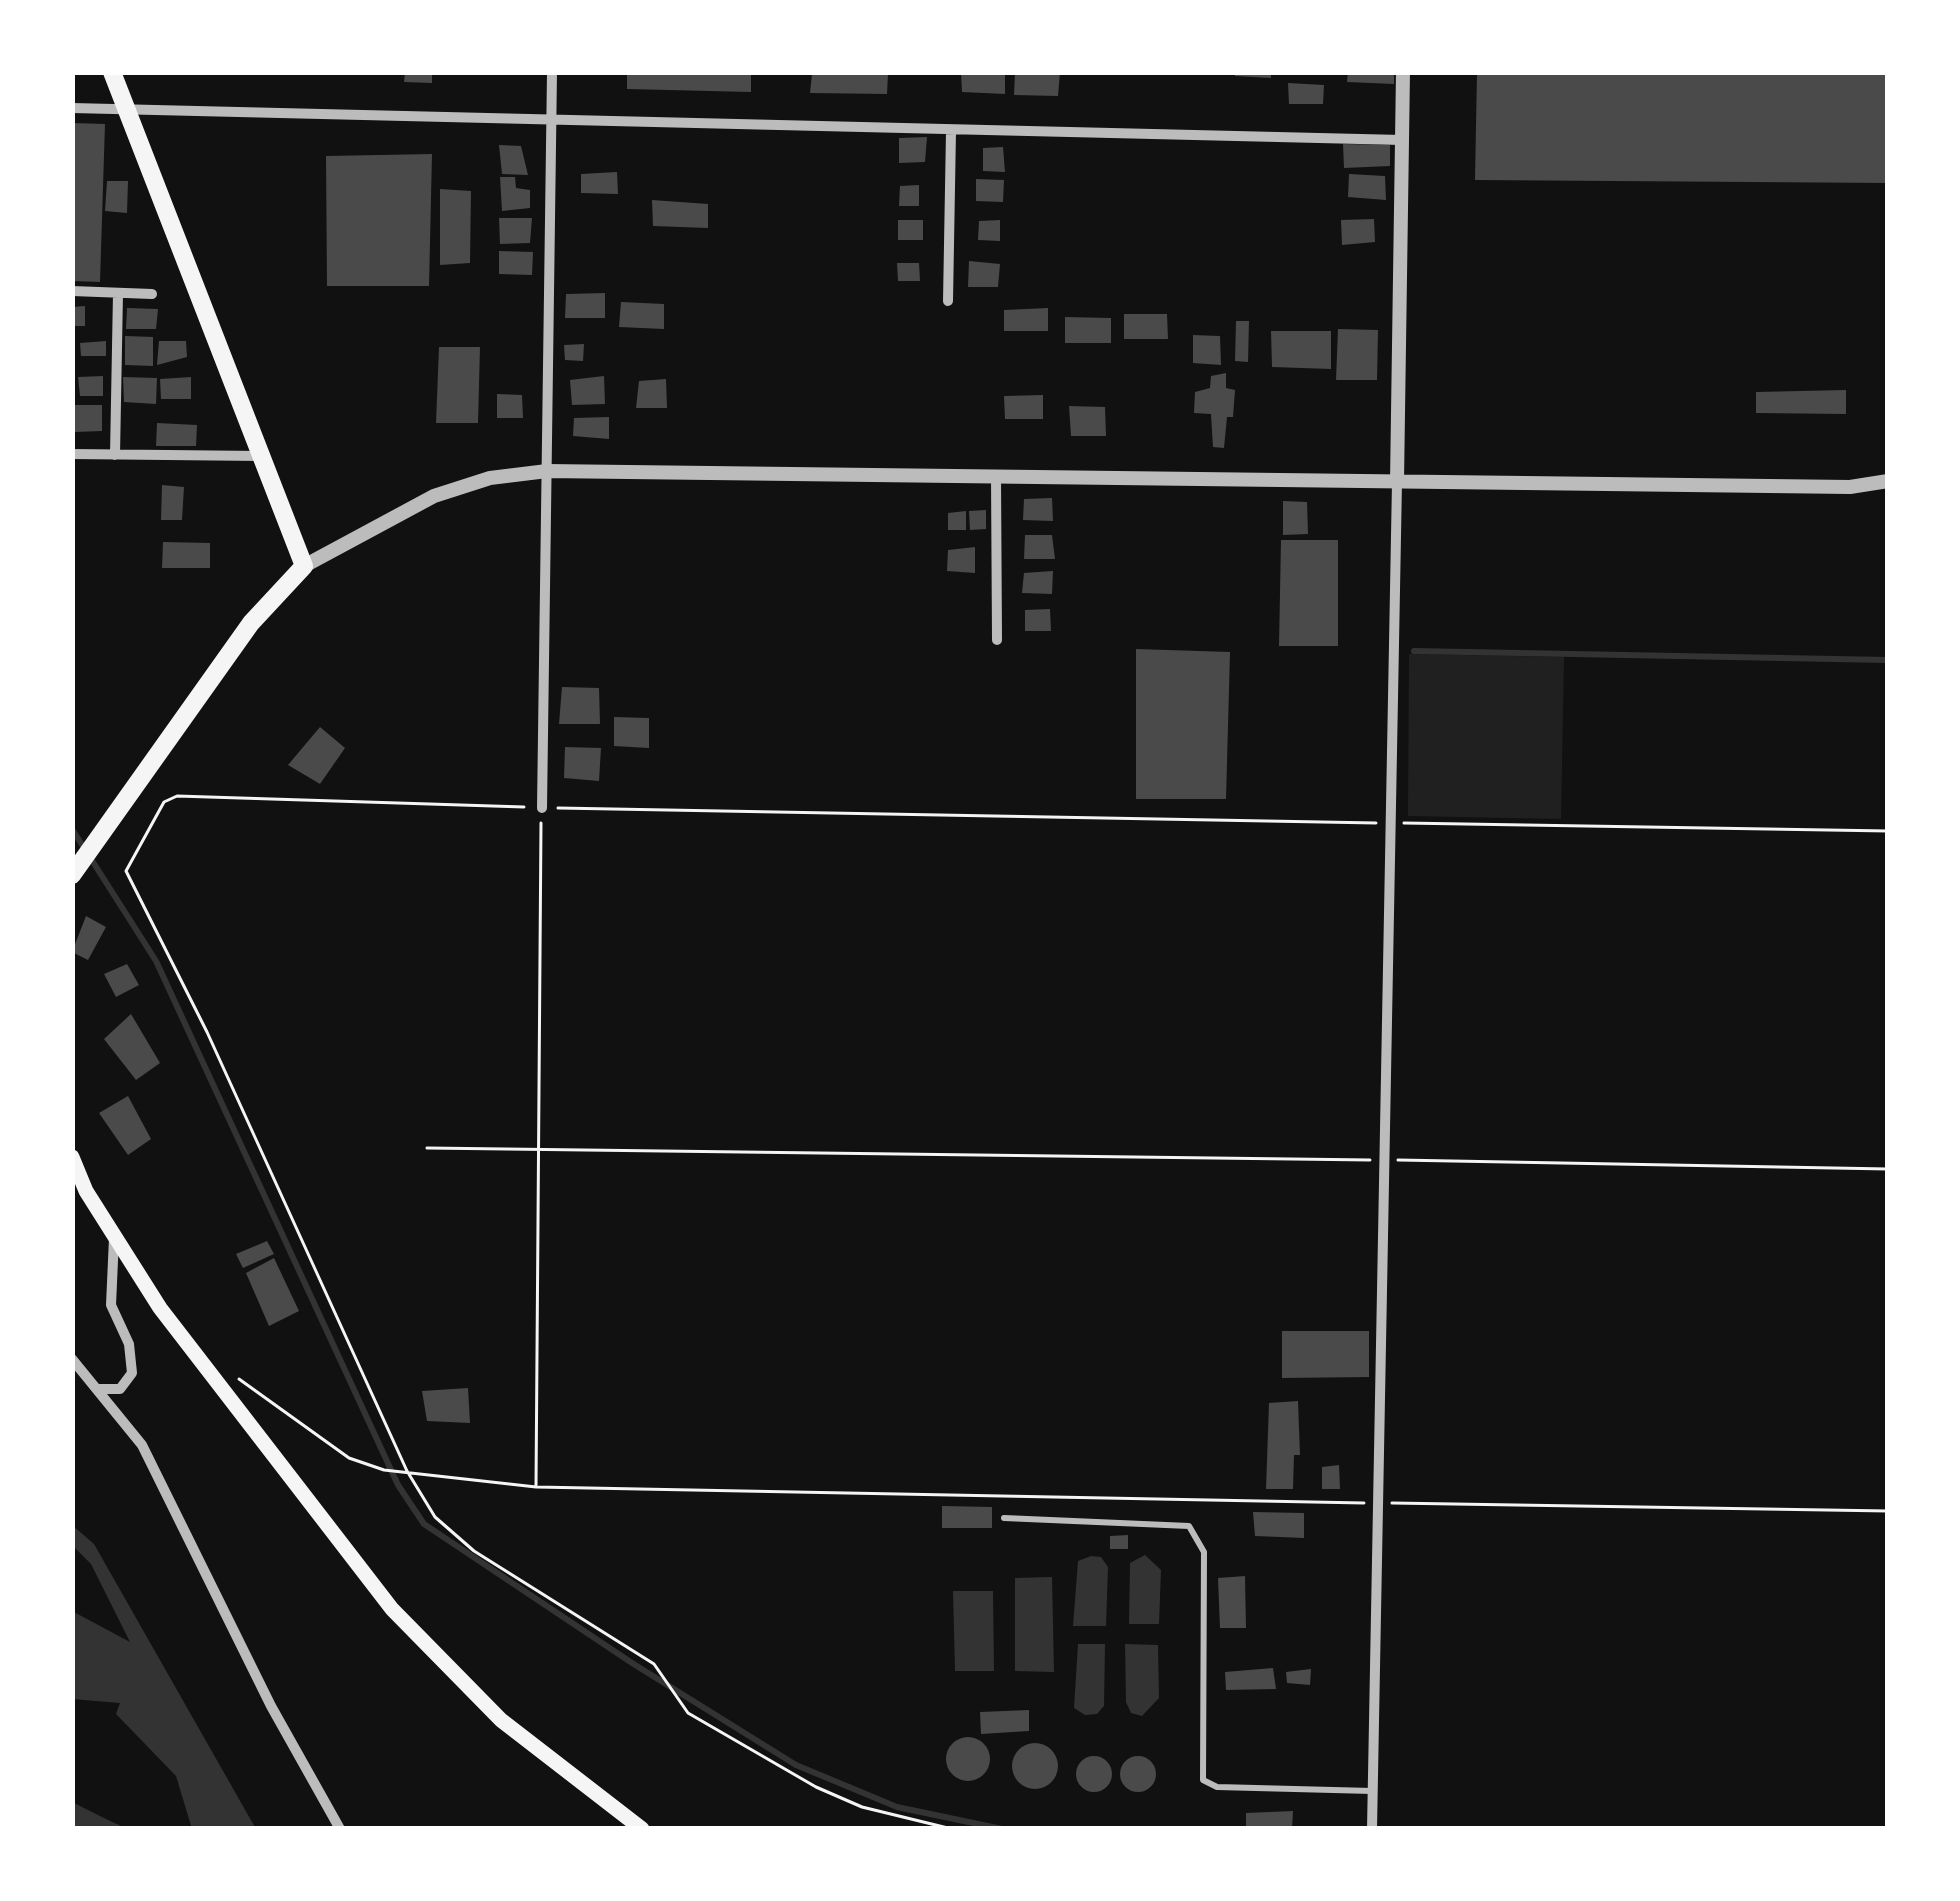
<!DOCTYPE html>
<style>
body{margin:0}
#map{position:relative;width:1960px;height:1901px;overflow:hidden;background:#111;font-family:"DM Sans",sans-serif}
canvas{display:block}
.frame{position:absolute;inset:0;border:75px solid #fff;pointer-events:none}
</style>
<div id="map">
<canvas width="1960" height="1901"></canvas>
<div class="frame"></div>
</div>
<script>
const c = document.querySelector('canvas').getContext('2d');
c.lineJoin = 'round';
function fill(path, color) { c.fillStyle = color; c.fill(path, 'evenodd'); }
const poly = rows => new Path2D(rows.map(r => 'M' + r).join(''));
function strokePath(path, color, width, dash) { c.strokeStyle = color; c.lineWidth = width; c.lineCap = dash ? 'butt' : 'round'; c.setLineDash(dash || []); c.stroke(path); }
const green = poly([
 [1409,654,1564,657,1561,819,1408,816]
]);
const water = poly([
 [72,1525,94,1544,256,1829,192,1829,176,1776,116,1714,120,1703,72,1699,72,1611,130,1642,91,1564,72,1545],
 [1145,1555,1161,1570,1159,1624,1129,1624,1130,1563],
 [1091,1556,1101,1557,1108,1567,1106,1626,1073,1626,1078,1561],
 [1052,1577,1054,1672,1015,1671,1015,1578],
 [953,1591,993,1591,994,1671,955,1671],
 [1078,1644,1105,1644,1104,1706,1097,1714,1085,1715,1074,1708],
 [1125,1644,1158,1645,1159,1698,1142,1716,1131,1713,1126,1702],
 [72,1802,110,1821,128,1829,72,1829]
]);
const stream = poly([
 [1414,651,1888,660],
 [72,829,156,961,398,1485,424,1524,632,1663,796,1765,897,1807,1002,1829]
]);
const building = poly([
 [405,72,432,72,432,83,404,82],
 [627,72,751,73,751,92,627,89],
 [961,72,1005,72,1005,94,962,92],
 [1015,72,1060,72,1058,96,1014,95],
 [1235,72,1271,72,1271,78,1235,76],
 [1348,72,1394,72,1394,84,1347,82],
 [1477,72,1888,72,1888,183,1475,180],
 [812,74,888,74,887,94,810,93],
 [1288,83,1324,85,1323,104,1289,104],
 [72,123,105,124,100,282,72,281],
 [927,137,925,162,899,163,899,138],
 [1343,144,1390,145,1390,166,1344,168],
 [499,145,521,146,528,175,502,174],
 [1003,147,1005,172,983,171,983,148],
 [432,154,429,286,327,286,326,156],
 [617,172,618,194,581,193,581,174],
 [1349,174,1385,176,1386,200,1348,197],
 [500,177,515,177,516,188,530,190,530,208,502,211],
 [976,179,1004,180,1003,202,976,201],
 [107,181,128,181,127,213,105,211],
 [919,185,919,206,899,206,900,186],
 [440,189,471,191,470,263,440,265],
 [652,200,708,204,708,228,653,226],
 [499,218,532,218,530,243,500,244],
 [1374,219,1375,242,1342,245,1341,220],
 [898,220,923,220,923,240,898,240],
 [1000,220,1000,241,978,240,979,221],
 [499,251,533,252,532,275,499,274],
 [969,261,1000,264,998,287,968,287],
 [897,263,919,263,920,281,898,281],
 [605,293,605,318,565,318,566,294],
 [621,302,664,304,664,329,619,327],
 [85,306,85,326,72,326,72,307],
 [127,308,158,309,156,329,126,329],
 [1048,308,1048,331,1004,331,1004,310],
 [1124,314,1167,314,1168,339,1124,339],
 [1065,317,1111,318,1111,343,1065,343],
 [1236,321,1249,321,1248,362,1235,361],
 [1338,329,1378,330,1377,380,1336,380],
 [1271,331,1331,331,1331,369,1272,367],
 [1193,335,1220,336,1221,365,1193,363],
 [125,336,153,337,153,366,125,365],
 [106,341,106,356,81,356,80,343],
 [159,341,186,341,187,357,157,365],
 [584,344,583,361,565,360,564,345],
 [439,347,480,347,478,423,436,423],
 [1226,373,1226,388,1235,390,1233,417,1227,417,1224,448,1213,447,1211,414,1194,413,1195,392,1210,388,1211,376],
 [103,376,103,396,80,396,78,377],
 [604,376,605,404,572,405,570,380],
 [123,377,157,378,156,404,124,402],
 [191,377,191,399,161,399,160,379],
 [666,379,667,408,636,408,639,381],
 [1846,390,1846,414,1756,413,1756,392],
 [497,394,522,395,523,418,497,418],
 [1043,395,1043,419,1005,419,1004,396],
 [72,405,102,405,102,431,75,432],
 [1069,406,1105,407,1106,436,1071,436],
 [609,417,609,439,573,436,574,418],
 [157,423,197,425,196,446,156,446],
 [162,485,184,487,182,520,161,520],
 [1052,498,1053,521,1023,520,1024,499],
 [1283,501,1307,502,1308,534,1283,535],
 [986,510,986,529,970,530,969,511],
 [966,511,966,530,948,530,948,513],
 [1025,535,1052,535,1055,559,1024,559],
 [1281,540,1338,540,1338,646,1279,646],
 [163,542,210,543,210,568,162,568],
 [975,547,975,573,947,571,948,550],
 [1053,571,1052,594,1022,593,1024,573],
 [1050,609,1051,631,1025,631,1025,610],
 [1136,649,1230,652,1226,799,1136,799],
 [562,687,599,688,600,724,559,724],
 [614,717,649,718,649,748,614,746],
 [320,727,345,748,320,784,288,765],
 [565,747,601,748,599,781,564,778],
 [86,916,106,927,88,960,72,952],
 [127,964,139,985,116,997,104,974],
 [131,1014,160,1063,136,1080,104,1039],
 [128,1096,151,1139,128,1155,99,1113],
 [267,1241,274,1254,243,1268,236,1254],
 [274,1258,299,1311,269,1326,246,1273],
 [1282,1331,1369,1331,1369,1377,1282,1378],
 [468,1388,470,1423,427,1421,422,1391],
 [1298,1401,1300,1455,1294,1455,1293,1489,1266,1489,1269,1403],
 [1339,1465,1340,1489,1322,1489,1322,1467],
 [942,1506,992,1507,992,1528,942,1528],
 [1253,1512,1304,1513,1304,1538,1255,1536],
 [1128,1535,1128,1549,1110,1549,1110,1536],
 [1245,1576,1246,1628,1220,1628,1218,1578],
 [1273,1668,1276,1689,1226,1690,1225,1672],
 [1311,1669,1310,1685,1287,1683,1286,1672],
 [1029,1710,1029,1731,981,1734,980,1712],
 '946 1759a22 22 0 1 1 44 0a22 22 0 1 1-44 0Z',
 '1012 1766a23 23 0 1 1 46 0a23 23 0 1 1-46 0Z',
 '1076 1774a18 18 0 1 1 36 0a18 18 0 1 1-36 0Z',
 '1120 1774a18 18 0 1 1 36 0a18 18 0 1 1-36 0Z',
 [1293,1811,1292,1829,1246,1829,1246,1813]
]);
const path = poly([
 [524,807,177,796,164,802,126,871,207,1032,407,1471,435,1517,474,1551,654,1664,688,1713,816,1787,862,1807,952,1829],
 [558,808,1376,823],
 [1404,823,1888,831],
 [427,1148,1370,1160],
 [1398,1160,1888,1169],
 [239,1379,349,1458,384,1470,536,1487,1364,1503],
 [536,1485,541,823],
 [1392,1503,1888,1511]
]);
const service = poly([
 [1004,1518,1189,1526,1204,1552,1203,1780,1217,1787,1372,1791]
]);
const minor = poly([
 [72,108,1402,140],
 [72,291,152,294],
 [948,301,951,131],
 [72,454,261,456],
 [115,455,118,293],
 [996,477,997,640],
 [542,808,552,72],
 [72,1359,142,1445,271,1706,340,1829],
 [99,1389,120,1389,132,1373,129,1344,111,1305,114,1238],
 [1372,1829,1397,482]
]);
const tertiary = poly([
 [1397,482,1403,72],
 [304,566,434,496,490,478,547,471,1850,487,1888,481]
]);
const secondary = poly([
 [72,1157,86,1191,160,1308,392,1609,501,1720,642,1829]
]);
const trunk = poly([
 [72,875,251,623,304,566,112,72]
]);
fill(green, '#202020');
fill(water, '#333');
strokePath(stream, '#333', 6);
fill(building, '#4a4a4a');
strokePath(path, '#f5f5f5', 3);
strokePath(service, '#bcbcbc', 6);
strokePath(minor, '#bcbcbc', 10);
strokePath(tertiary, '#bcbcbc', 14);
strokePath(secondary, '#f5f5f5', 15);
strokePath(trunk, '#f5f5f5', 18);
</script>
